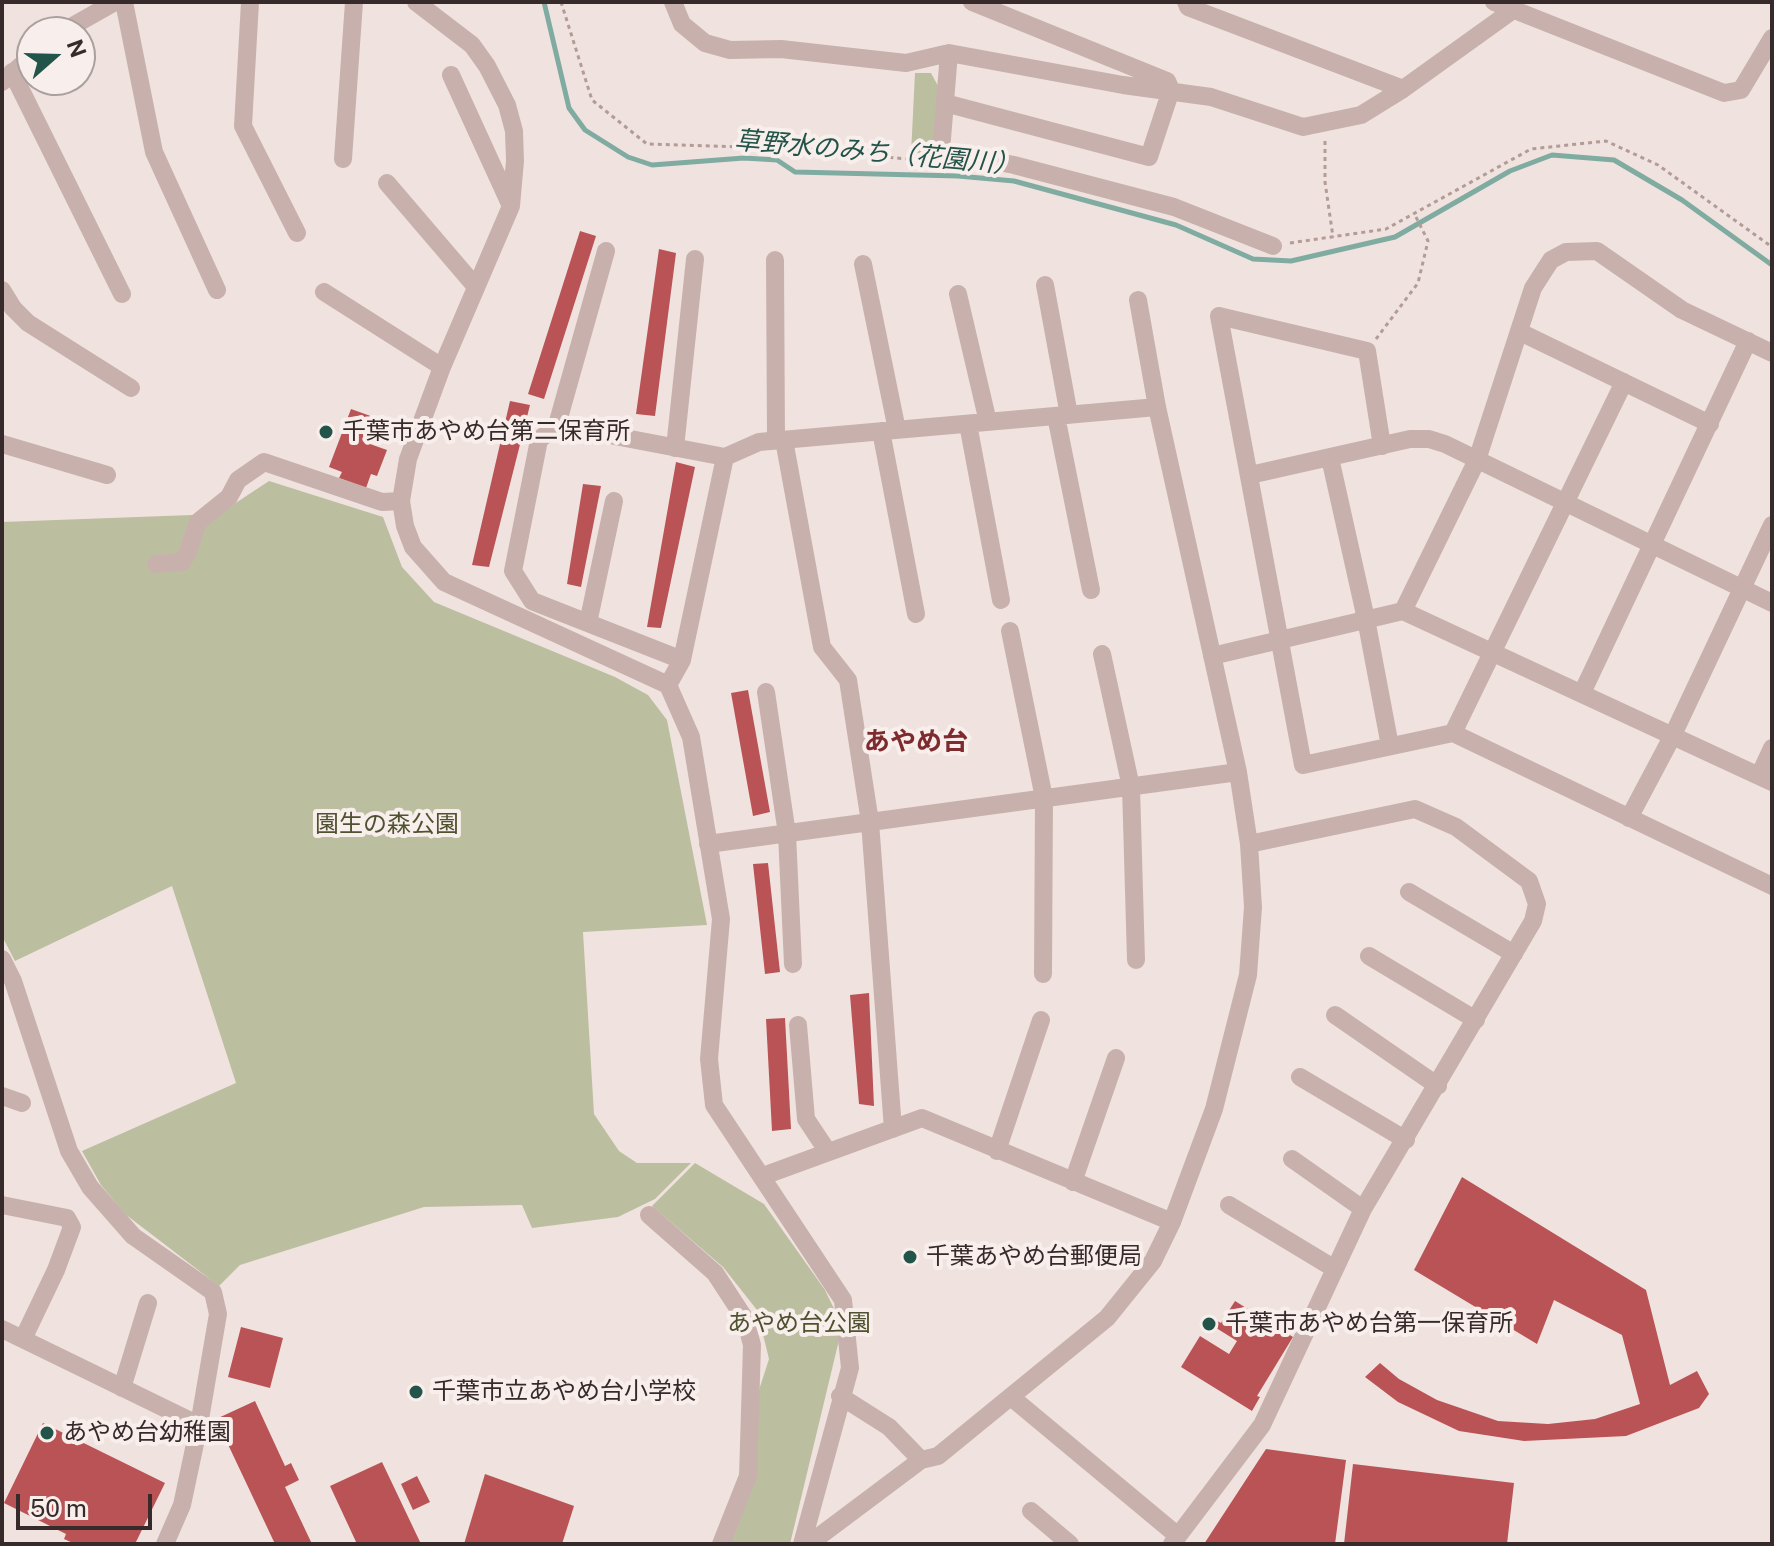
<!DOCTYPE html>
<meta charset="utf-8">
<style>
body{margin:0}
#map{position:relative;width:1774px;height:1546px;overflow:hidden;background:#f0e3df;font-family:"Public Sans",sans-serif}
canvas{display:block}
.frame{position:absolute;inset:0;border:4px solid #362b2a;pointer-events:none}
.north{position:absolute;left:16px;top:16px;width:80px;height:80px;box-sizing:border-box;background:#f8eeeb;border:2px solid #aaa09e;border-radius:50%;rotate:70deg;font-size:22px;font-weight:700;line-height:32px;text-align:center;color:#362b2a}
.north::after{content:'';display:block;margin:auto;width:28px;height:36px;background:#23544a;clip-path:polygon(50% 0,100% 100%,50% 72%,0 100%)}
.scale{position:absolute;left:16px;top:1494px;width:136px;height:36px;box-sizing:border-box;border:4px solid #362b2a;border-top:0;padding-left:10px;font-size:24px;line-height:28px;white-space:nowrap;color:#362b2a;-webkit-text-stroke:6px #f8eeeb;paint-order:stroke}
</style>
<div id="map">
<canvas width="1774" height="1546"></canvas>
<div class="frame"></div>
<div class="north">N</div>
<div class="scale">50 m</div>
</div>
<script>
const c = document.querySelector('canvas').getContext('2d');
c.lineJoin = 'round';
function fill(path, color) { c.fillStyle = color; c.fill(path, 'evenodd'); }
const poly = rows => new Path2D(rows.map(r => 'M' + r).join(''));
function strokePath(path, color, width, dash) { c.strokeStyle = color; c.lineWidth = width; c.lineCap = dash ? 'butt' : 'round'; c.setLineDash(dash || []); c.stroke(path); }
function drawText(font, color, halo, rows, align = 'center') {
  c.font = font + ' "Public Sans","Noto Sans JP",sans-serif'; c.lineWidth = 8; c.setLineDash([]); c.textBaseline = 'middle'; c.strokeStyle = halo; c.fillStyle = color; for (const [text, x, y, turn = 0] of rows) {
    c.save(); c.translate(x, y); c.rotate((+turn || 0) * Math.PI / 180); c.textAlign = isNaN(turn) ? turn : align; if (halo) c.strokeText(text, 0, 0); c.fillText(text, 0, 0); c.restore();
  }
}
const green = poly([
 [915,73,931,73,938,86,934,151,911,154],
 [269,481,383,517,402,567,434,602,615,677,648,695,667,720,707,925,583,932,594,1114,619,1151,637,1163,691,1163,655,1199,618,1217,532,1228,522,1205,424,1207,240,1265,219,1286,125,1214,101,1185,82,1151,236,1083,172,886,15,961,2,936,2,522,219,514],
 [695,1163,764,1204,825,1290,837,1315,839,1340,790,1544,729,1544,759,1390,769,1359,757,1310,723,1267,652,1206]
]);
const stream = poly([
 [544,2,569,108,585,130,628,157,652,165,744,158,777,160,795,172,958,176,1014,181,1176,225,1253,259,1291,261,1395,237,1510,171,1552,155,1614,160,1682,200,1772,265]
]);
const building = poly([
 [580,231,596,236,544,399,528,394],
 [659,249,676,253,655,416,636,414],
 [510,401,530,405,489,567,472,565],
 [351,409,379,419,370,444,387,450,377,476,371,474,366,488,339,478,342,472,329,467],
 [676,462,695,467,661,628,647,627],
 [583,484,601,486,581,587,567,584],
 [748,690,770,812,753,816,731,693],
 [768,863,780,972,765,974,753,864],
 [869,993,874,1106,859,1104,850,995],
 [785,1018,791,1129,772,1131,766,1019],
 [1462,1177,1646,1290,1670,1385,1697,1371,1709,1394,1699,1408,1626,1436,1524,1441,1459,1431,1398,1402,1365,1377,1380,1363,1399,1379,1437,1400,1498,1421,1548,1424,1595,1419,1640,1404,1622,1335,1554,1300,1537,1344,1414,1270],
 [1235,1301,1293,1337,1257,1396,1260,1397,1252,1411,1181,1367,1200,1336,1229,1354,1237,1341,1213,1326,1217,1321,1221,1323],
 [241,1327,283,1338,270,1388,228,1377],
 [255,1401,285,1466,291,1463,299,1480,285,1487,312,1544,275,1544,216,1419],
 [43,1423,165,1483,135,1544,75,1544,64,1539,66,1534,4,1503],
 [1266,1449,1346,1460,1335,1544,1204,1544],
 [382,1462,421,1544,357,1544,330,1486],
 [1353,1464,1514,1483,1507,1544,1344,1544],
 [485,1474,574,1506,562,1544,464,1544],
 [417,1476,430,1502,413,1510,401,1484]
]);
const path = poly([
 [561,2,592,100,647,144,806,149,917,160,925,157],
 [1325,141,1325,182,1333,237],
 [1290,243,1386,229,1531,149,1606,141,1658,165,1772,247],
 [1376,339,1418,283,1428,241,1414,213]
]);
const minor = poly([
 [124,2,154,152,217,290],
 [250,2,243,126,297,233],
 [416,2,472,45,487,66,507,105,514,131,515,161,511,206,442,367,408,459,401,501,405,526,413,547,444,582,668,685,691,737,721,919,709,1059,714,1105,843,1300,850,1368,802,1544],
 [673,2,682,24,705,43,730,50,781,49,906,63,949,53,1123,85,1211,97,1303,127,1361,115,1403,89,1513,10],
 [1186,2,1188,7,1403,89],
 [1494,2,1724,93,1741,90,1772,38],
 [62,32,115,2],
 [949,53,941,151,1014,165,1174,207,1273,246],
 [12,72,122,294],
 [451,75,510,204],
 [2,82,32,56],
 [945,103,1149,157,1171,90,1167,81,972,2],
 [343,159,354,2],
 [387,183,476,287],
 [606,251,557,425,539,440,513,571,532,601,682,660],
 [775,260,776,440],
 [863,264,897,430],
 [1045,285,1069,415],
 [2,290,13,308,28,323,131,388],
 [324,292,442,367],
 [958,294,988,422],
 [1520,332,1710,424],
 [1056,416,1091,590],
 [968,424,1001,600],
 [557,425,725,457],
 [881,431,916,614],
 [784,440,822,647,848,680,870,822,893,1129],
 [2,444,107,475],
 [1382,446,1367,351,1219,316,1303,765,1453,733,1772,886],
 [675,448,695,259],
 [1330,458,1366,619,1390,746],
 [1250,475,1410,439,1429,439,1445,444,1772,603],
 [156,564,182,562,188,552,198,522,229,497,238,480,264,462,382,502,401,501],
 [1403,611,1477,460,1533,288,1551,260,1566,252,1597,251,1682,310,1772,353],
 [588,623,614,501],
 [1010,631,1044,798,1043,974],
 [1102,654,1131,787,1136,960],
 [1212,656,1403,611,1772,782],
 [668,685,682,660,725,457,759,442,1157,407],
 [766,692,787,834,793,964],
 [1582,693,1748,341],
 [1453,733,1624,382],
 [1759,776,1772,748],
 [1629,818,1672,737,1772,525],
 [708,844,1238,772],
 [1409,892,1514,954],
 [1369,956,1476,1020],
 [2,959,13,981,69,1151,90,1187,133,1236,213,1292,218,1314,199,1425,182,1505,165,1544],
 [1335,1015,1438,1086],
 [798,1025,806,1119,828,1152],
 [1300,1077,1406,1140],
 [2,1096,22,1103],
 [997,1151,1041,1020],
 [1292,1159,1363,1209],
 [763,1176,922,1118,1172,1222],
 [1073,1182,1116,1058],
 [2,1205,67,1218,72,1227,56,1270,23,1339],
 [1229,1205,1335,1269],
 [649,1215,715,1273,745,1319,752,1345,748,1476,721,1544],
 [2,1329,199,1425],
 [122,1388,148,1303],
 [840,1396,889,1427,921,1460],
 [1011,1397,1178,1536],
 [1031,1511,1070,1544],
 [809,1544,921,1460,938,1456,1107,1318,1153,1261,1172,1222,1214,1109,1248,975,1253,907,1249,844,1238,772,1157,407,1138,300],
 [1172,1544,1262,1425,1363,1209,1533,921,1537,904,1529,881,1456,827,1415,809,1249,844]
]);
const markers = [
 [326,432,8,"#23544a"],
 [910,1257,8,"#23544a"],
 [1209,1324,8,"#23544a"],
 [416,1392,8,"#23544a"],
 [47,1433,8,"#23544a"]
];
const poiNames = [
 ["千葉市あやめ台第二保育所",342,432],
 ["千葉あやめ台郵便局",926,1257],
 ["千葉市あやめ台第一保育所",1225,1324],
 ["千葉市立あやめ台小学校",432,1392],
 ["あやめ台幼稚園",63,1433]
];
const parkNames = [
 ["園生の森公園",387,825],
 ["あやめ台公園",799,1324]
];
const waterNames = [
 ["草野水のみち（花園川）",877,153,5]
];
const neighbourhoodNames = [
 ["あやめ台",916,742]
];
fill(green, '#bcbea0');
strokePath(stream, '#80aba1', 5);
fill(building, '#ba5356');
strokePath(path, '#b39b96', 3, [4, 4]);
strokePath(minor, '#c8b1ac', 18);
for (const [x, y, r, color] of markers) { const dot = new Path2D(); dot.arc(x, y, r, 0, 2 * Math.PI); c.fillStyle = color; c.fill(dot); strokePath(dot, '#f8eeeb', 3); }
drawText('24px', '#362b2a', '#f8eeeb', poiNames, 'left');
drawText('24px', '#4f5230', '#f8eeeb', parkNames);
drawText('italic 26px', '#23544a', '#f8eeeb', waterNames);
drawText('bold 26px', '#7d2b2e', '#f8eeeb', neighbourhoodNames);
</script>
